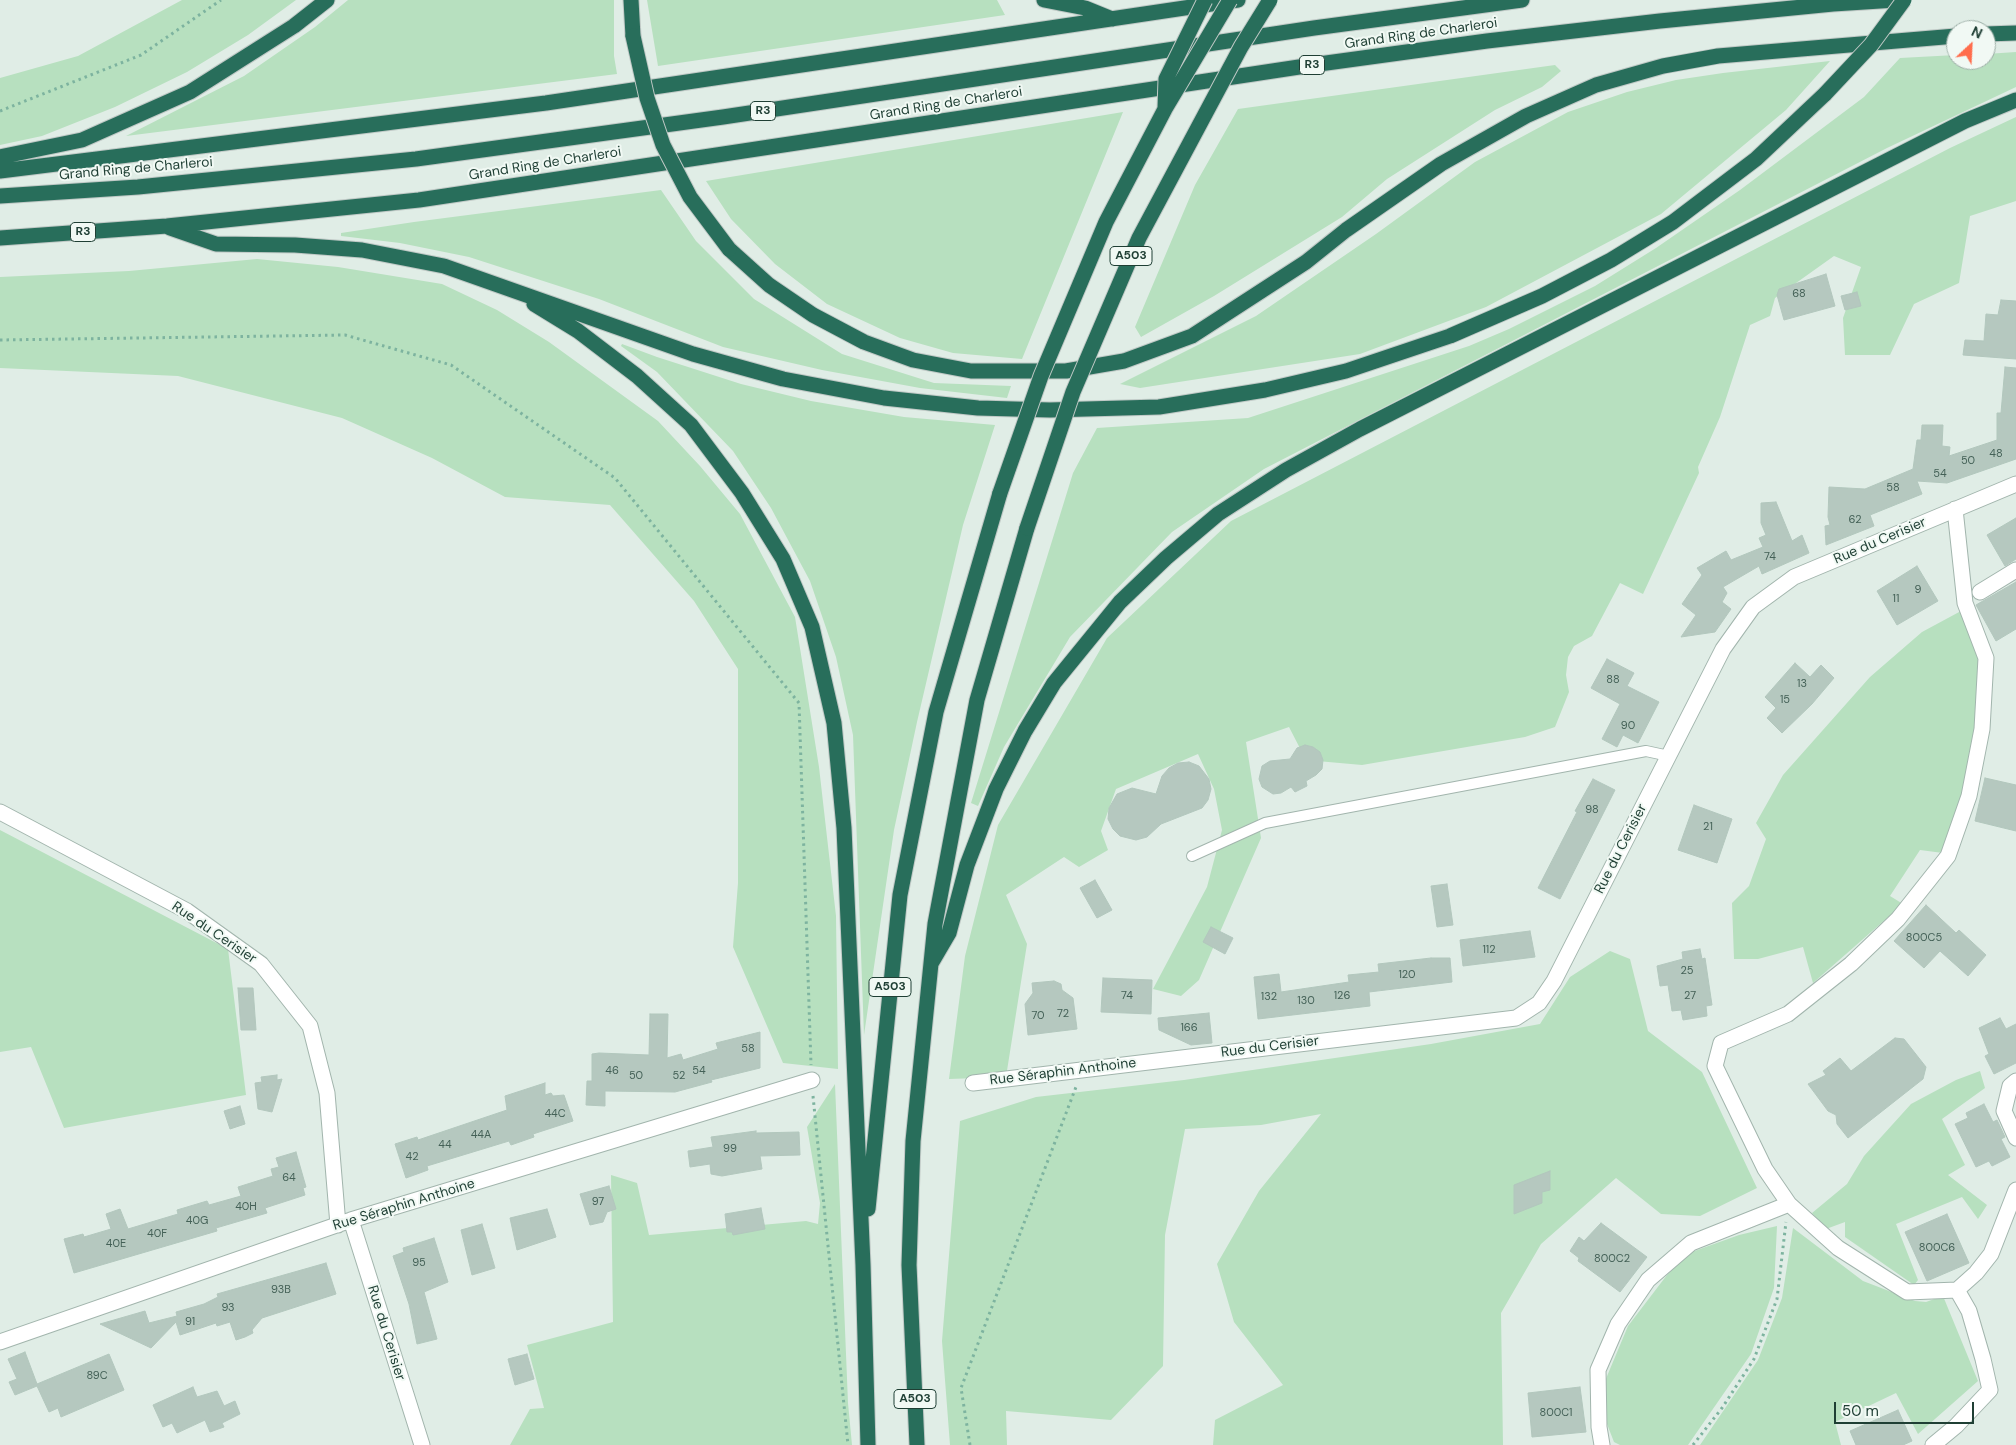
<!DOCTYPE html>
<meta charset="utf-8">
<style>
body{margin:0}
#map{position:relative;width:2016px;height:1445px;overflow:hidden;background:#e0ede6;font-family:"DM Sans",sans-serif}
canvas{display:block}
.north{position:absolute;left:1946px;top:20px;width:50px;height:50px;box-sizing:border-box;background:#f1f9f4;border:1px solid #9dafa7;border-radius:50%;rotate:25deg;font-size:14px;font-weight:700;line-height:20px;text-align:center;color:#1f3f34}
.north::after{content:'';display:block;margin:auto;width:18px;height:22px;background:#ff6d4c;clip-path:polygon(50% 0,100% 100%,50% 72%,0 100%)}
.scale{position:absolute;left:1834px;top:1402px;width:140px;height:22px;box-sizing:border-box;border:2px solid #1f3f34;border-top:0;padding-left:6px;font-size:15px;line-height:18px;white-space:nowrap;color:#1f3f34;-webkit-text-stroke:4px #f1f9f4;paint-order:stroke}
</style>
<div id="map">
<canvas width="2016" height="1445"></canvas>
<div class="north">N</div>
<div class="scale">50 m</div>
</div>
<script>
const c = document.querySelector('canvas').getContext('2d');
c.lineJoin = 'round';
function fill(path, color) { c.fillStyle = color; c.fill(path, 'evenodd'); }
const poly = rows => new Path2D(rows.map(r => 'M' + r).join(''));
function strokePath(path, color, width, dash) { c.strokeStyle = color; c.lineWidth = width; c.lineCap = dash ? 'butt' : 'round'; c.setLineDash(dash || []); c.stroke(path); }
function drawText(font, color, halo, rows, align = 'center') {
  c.font = font + ' "DM Sans",sans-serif'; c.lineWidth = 4; c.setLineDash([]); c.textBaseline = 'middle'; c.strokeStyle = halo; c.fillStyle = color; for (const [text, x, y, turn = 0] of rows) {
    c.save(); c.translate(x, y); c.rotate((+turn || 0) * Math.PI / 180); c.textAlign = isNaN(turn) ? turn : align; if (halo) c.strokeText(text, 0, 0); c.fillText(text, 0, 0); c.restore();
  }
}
const green = poly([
 [182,0,296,0,248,35,187,72,115,107,42,136,0,145,0,78,78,56],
 [348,0,614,0,614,56,617,74,126,136,244,76,315,27],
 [647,0,997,0,1005,15,658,66],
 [2016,52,2016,87,1887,148,1264,469,1172,532,1070,637,1004,747,978,806,971,803,1073,473,1097,428,1248,418,1469,346,1509,329,1595,286,1656,248,1740,190,1864,97,1900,58,1956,55,1956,60,1986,60,1986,54],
 [1830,61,1786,110,1661,214,1486,307,1360,354,1140,388,1120,384,1256,316,1376,234,1475,162,1568,112,1627,92,1676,80,1723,73],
 [1555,65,1561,71,1542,87,1495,110,1387,179,1342,217,1214,296,1141,337,1135,327,1195,185,1238,109],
 [1123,112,1022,359,953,353,900,338,827,304,775,264,731,219,706,181],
 [2016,117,2016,201,1970,216,1959,283,1914,304,1890,355,1845,355,1843,318,1861,267,1834,256,1775,298,1770,316,1750,325,1720,417,1698,467,1699,473,1643,594,1620,583,1592,636,1574,646,1568,657,1566,675,1569,692,1555,727,1525,737,1362,765,1306,760,1289,727,1246,742,1261,838,1199,980,1181,996,1153,989,1207,887,1222,830,1214,789,1198,754,1116,789,1101,831,1108,850,1079,867,1064,857,1006,895,1027,944,1006,1077,949,1079,965,956,998,825,1107,638,1231,521,1950,148],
 [661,190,696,241,754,299,842,354,934,383,1011,386,1007,398,920,388,822,370,723,347,599,299,469,257,400,243,341,236,341,233,414,222],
 [257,259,338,267,442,284,497,310,549,342,658,421,700,466,740,514,795,617,819,767,836,916,838,1069,783,1063,733,947,738,883,738,669,694,601,610,505,505,497,432,458,342,418,178,376,0,368,0,277,129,271],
 [622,344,657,357,741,384,811,401,904,417,995,425,963,525,917,722,894,830,864,1035,853,735,836,657,810,581,771,508,733,451,657,372,621,346],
 [1961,611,1981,662,1977,725,1963,794,1943,853,1920,850,1890,896,1903,904,1813,983,1803,947,1758,959,1734,959,1732,903,1749,886,1766,839,1756,823,1783,775,1870,677,1922,632],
 [0,830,228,949,246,1095,64,1128,31,1047,0,1052],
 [1610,951,1630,959,1648,1031,1702,1072,1757,1188,1700,1216,1661,1214,1616,1178,1541,1244,1501,1313,1503,1445,1213,1445,1215,1420,1283,1385,1234,1322,1217,1264,1259,1191,1321,1114,1261,1125,1185,1129,1165,1235,1163,1366,1111,1420,1006,1411,1007,1445,950,1445,942,1341,960,1121,1036,1097,1184,1080,1431,1044,1540,1024,1570,977],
 [1980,1071,1985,1088,1942,1119,1965,1165,1948,1175,1987,1205,1978,1219,1962,1197,1896,1224,1918,1280,1914,1285,1845,1237,1845,1222,1826,1229,1812,1213,1847,1184,1864,1156,1911,1104,1956,1080],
 [835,1084,848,1403,852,1445,510,1445,530,1409,544,1408,527,1345,613,1322,611,1175,637,1183,649,1235,806,1221,818,1224,820,1203,807,1127],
 [1777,1226,1774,1288,1751,1354,1688,1445,1620,1445,1614,1442,1607,1424,1605,1381,1628,1326,1667,1275,1689,1253,1739,1235],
 [1793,1228,1863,1281,1915,1301,1926,1302,1943,1296,1978,1381,1918,1434,1896,1393,1835,1422,1841,1445,1700,1445,1758,1360,1782,1298]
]);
const building = poly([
 [1826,274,1835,306,1784,320,1777,295,1779,289,1826,274],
 [1857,292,1861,306,1845,310,1841,296,1857,292],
 [2001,300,2016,301,2016,359,1963,355,1965,340,1984,341,1986,314,1998,315,2001,300],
 [2005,367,2016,368,2016,459,1947,483,1917,481,1922,494,1870,515,1874,526,1826,545,1825,526,1830,525,1828,517,1829,487,1865,489,1913,469,1917,440,1921,440,1922,425,1943,425,1942,446,1950,447,1949,456,1997,440,1997,413,2001,413,2005,367],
 [1776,502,1792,541,1802,535,1809,553,1762,574,1759,566,1723,587,1727,593,1722,602,1731,609,1715,632,1681,637,1696,615,1682,604,1702,575,1697,568,1726,551,1731,560,1763,547,1759,538,1766,535,1761,523,1761,503,1776,502],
 [2016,518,2016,559,2005,566,1987,535,2016,518],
 [1917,566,1938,601,1897,625,1877,591,1917,566],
 [2016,582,2016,629,1996,641,1976,605,2016,582],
 [1607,659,1634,673,1627,686,1659,702,1638,743,1623,735,1617,747,1602,739,1620,704,1591,688,1607,659],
 [1795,663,1810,677,1821,665,1834,678,1812,704,1782,733,1767,718,1776,708,1765,697,1795,663],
 [1305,745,1313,747,1320,752,1323,760,1322,769,1316,775,1306,781,1307,786,1295,792,1291,787,1281,793,1273,794,1262,787,1259,779,1262,766,1270,761,1290,759,1297,748,1305,745],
 [1189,762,1199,766,1209,779,1211,789,1208,800,1202,808,1161,824,1147,837,1136,840,1120,836,1113,829,1108,819,1109,808,1117,794,1132,788,1156,794,1162,776,1169,768,1178,763,1189,762],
 [1985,778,2016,785,2016,831,1975,821,1985,778],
 [1593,779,1615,790,1560,899,1538,888,1577,812,1575,811,1593,779],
 [1694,805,1732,819,1717,863,1678,850,1694,805],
 [1095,880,1112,910,1097,918,1080,888,1095,880],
 [1447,884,1453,925,1437,927,1431,886,1447,884],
 [1926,905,1956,933,1959,930,1986,955,1968,976,1940,951,1924,968,1894,941,1926,905],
 [1211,927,1233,938,1225,954,1203,942,1211,927],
 [1530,931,1535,957,1463,966,1460,940,1530,931],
 [1700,949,1702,959,1705,958,1712,1005,1706,1006,1707,1016,1683,1020,1681,1010,1672,1011,1668,985,1660,986,1657,966,1683,959,1682,952,1700,949],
 [1431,958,1450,958,1452,982,1369,992,1370,1006,1258,1019,1254,977,1279,974,1281,992,1349,982,1348,975,1379,972,1378,964,1431,958],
 [1103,978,1152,980,1151,1014,1101,1012,1103,978],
 [1054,981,1061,984,1062,990,1073,998,1077,1029,1028,1035,1025,1004,1033,993,1032,983,1054,981],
 [238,988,253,988,256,1030,241,1030,238,988],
 [1209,1013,1212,1043,1191,1045,1159,1030,1158,1018,1209,1013],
 [650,1014,668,1014,667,1058,681,1054,683,1060,718,1049,716,1043,760,1032,760,1068,711,1080,712,1082,675,1092,605,1091,605,1106,586,1105,587,1081,592,1081,592,1054,599,1053,649,1055,650,1014],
 [2000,1018,2006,1029,2016,1024,2016,1063,1994,1074,1985,1056,1989,1054,1979,1028,2000,1018],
 [1895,1038,1904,1039,1926,1067,1923,1079,1848,1138,1837,1124,1836,1115,1828,1111,1808,1084,1826,1075,1823,1071,1840,1058,1851,1071,1895,1038],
 [277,1075,277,1080,282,1079,272,1112,258,1109,255,1083,262,1082,261,1077,277,1075],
 [545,1083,545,1095,551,1093,553,1096,564,1095,573,1121,533,1134,534,1137,511,1145,509,1141,427,1166,428,1170,406,1178,395,1144,417,1137,418,1140,507,1110,505,1096,545,1083],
 [1984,1104,1993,1122,1997,1120,2005,1137,2001,1139,2010,1157,1992,1166,1989,1161,1976,1167,1955,1124,1968,1118,1966,1113,1984,1104],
 [240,1106,245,1124,230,1129,224,1111,240,1106],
 [756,1131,756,1133,799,1132,800,1155,760,1156,762,1169,722,1176,711,1174,710,1164,690,1167,688,1151,713,1147,711,1137,756,1131],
 [296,1152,306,1187,303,1188,305,1195,265,1208,267,1213,216,1228,217,1231,74,1273,64,1239,83,1234,84,1237,111,1229,106,1214,120,1209,128,1229,178,1214,177,1210,207,1201,209,1205,241,1196,238,1187,273,1176,271,1169,279,1167,276,1158,296,1152],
 [1550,1171,1550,1190,1542,1192,1542,1203,1514,1214,1514,1185,1550,1171],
 [609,1186,616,1209,607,1212,603,1222,590,1225,580,1194,609,1186],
 [761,1208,765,1229,733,1235,732,1232,727,1232,725,1214,761,1208],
 [547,1209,556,1237,517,1250,510,1218,547,1209],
 [1947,1214,1969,1263,1927,1281,1905,1232,1947,1214],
 [1601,1223,1647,1257,1620,1292,1578,1261,1579,1258,1570,1251,1579,1237,1584,1241,1601,1223],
 [482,1224,495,1268,472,1275,461,1230,482,1224],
 [434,1238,448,1282,424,1292,437,1339,417,1344,409,1304,393,1256,404,1252,403,1248,434,1238],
 [326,1263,336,1294,262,1318,252,1330,253,1333,245,1337,236,1340,230,1322,217,1326,216,1323,180,1335,176,1322,151,1348,100,1324,145,1311,149,1323,177,1316,176,1312,204,1304,218,1297,217,1294,326,1263],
 [25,1352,37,1384,109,1354,124,1390,61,1417,58,1408,49,1412,37,1386,15,1395,9,1382,17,1379,8,1359,25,1352],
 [527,1354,534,1379,515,1385,508,1359,527,1354],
 [193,1387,197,1397,217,1391,224,1406,235,1401,240,1414,222,1423,224,1427,210,1432,205,1420,177,1433,172,1423,163,1427,153,1405,193,1387],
 [1580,1387,1586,1432,1532,1437,1528,1393,1580,1387],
 [1898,1410,1912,1441,1903,1445,1856,1445,1850,1431,1898,1410]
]);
const path = poly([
 [0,111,141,55,221,0],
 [0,340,345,335,451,365,615,478,799,703,811,1065],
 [813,1096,848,1445],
 [970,1445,961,1388,1076,1087],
 [1693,1445,1722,1408,1754,1359,1777,1299,1786,1222]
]);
const lane = poly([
 [1192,856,1265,823,1646,751,1669,756]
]);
const street = poly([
 [1980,592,2016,570],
 [0,812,187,911,261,964,310,1026,327,1093,338,1225],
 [2016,1081,2010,1086,2004,1111,2016,1138],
 [973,1083,1516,1018,1539,1003,1554,981,1723,649,1753,607,1794,577,2016,484],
 [351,1220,422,1445],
 [1957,1290,1976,1273,1991,1254,2016,1190],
 [0,1342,351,1220,812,1080],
 [1602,1445,1599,1427,1598,1370,1618,1324,1648,1280,1691,1243,1789,1204],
 [1933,1445,1956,1426,1990,1390,1983,1359,1969,1311,1957,1290,1907,1292,1838,1248,1789,1204,1765,1169,1715,1066,1721,1043,1788,1014,1851,964,1898,919,1948,856,1969,796,1982,729,1986,658,1965,603,1955,509]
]);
const highway = poly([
 [631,0,633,36],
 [1044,0,1085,8,1112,19],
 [1986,34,2016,33],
 [0,157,82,140,190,92,294,26,327,0],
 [0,171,546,103,1238,0],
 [0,196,138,187,416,159,723,117,1314,28,1522,0],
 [170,228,216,244,295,245,362,250,444,266,693,354,783,379,884,398,978,408,1050,410,1159,407,1265,390,1346,371,1450,336,1542,296,1611,260,1673,222,1756,159,1825,94],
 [0,238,167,226,419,200,1319,64,1487,41,1660,21,1833,4,1896,0],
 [729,249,769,285,813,315,864,342,913,360,971,371,1066,371,1124,361,1192,336,1306,262,1346,230,1441,164,1526,116,1596,85,1663,66,1718,56,1956,36],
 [534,304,578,331,637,376,691,425,742,493,783,559,812,627,834,723,844,828,863,1265,868,1445],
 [932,962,949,933,967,865,996,789,1025,731,1054,683,1120,602,1166,558,1218,514,1286,470,1360,429,1965,121,2016,100],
 [868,1209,900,895,936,712,1000,493],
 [917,1445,909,1265,913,1141,935,924,977,700,1027,528]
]);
const highwayBridge = poly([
 [633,36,647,98,663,145,690,197,729,249],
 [1825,94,1871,45,1904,0],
 [1165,108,1166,79,1205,0],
 [1000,493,1041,376,1106,222,1165,109,1230,0],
 [1027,528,1073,392,1139,238,1241,47,1270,0]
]);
const numberNames = [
 ["68",1799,294],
 ["48",1996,454],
 ["50",1968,461],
 ["54",1940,474],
 ["58",1893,488],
 ["62",1855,520],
 ["74",1770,557],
 ["9",1918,590],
 ["11",1896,599],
 ["88",1613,680],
 ["13",1802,684],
 ["15",1785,700],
 ["90",1628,726],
 ["98",1592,810],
 ["21",1708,827],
 ["800C5",1924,938],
 ["112",1489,950],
 ["25",1687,971],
 ["120",1407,975],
 ["74",1127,996],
 ["126",1342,996],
 ["27",1690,996],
 ["132",1269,997],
 ["130",1306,1001],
 ["72",1063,1014],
 ["70",1038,1016],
 ["166",1189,1028],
 ["58",748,1049],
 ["46",612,1071],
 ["54",699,1071],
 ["50",636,1076],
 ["52",679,1076],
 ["44C",555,1114],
 ["44A",481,1135],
 ["44",445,1145],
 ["99",730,1149],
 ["42",412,1157],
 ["64",289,1178],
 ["97",598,1202],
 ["40H",246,1207],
 ["40G",197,1221],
 ["40F",157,1234],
 ["40E",116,1244],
 ["800C6",1937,1248],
 ["800C2",1612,1259],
 ["95",419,1263],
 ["93B",281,1290],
 ["93",228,1308],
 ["91",190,1322],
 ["89C",97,1376],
 ["800C1",1556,1413]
];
const shields = [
 [1312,65,25],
 [763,111,25],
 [83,232,25],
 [1131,256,42],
 [890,987,42],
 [915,1399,42]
];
const shieldNames = [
 ["R3",1312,65],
 ["R3",763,111],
 ["R3",83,232],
 ["A503",1131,256],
 ["A503",890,987],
 ["A503",915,1399]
];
const streetNames = [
 ["Grand Ring de Charleroi",1421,34,-8],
 ["Grand Ring de Charleroi",946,104,-9],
 ["Grand Ring de Charleroi",545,164,-9],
 ["Grand Ring de Charleroi",136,169,-5],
 ["Rue du Cerisier",1880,541,-23],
 ["Rue du Cerisier",1621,849,-63],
 ["Rue du Cerisier",214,933,34],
 ["Rue du Cerisier",1270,1047,-7],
 ["Rue Séraphin Anthoine",1063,1072,-7],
 ["Rue Séraphin Anthoine",404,1205,-17],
 ["Rue du Cerisier",386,1333,73]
];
fill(green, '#b7e0bf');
fill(building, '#b5c8bf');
strokePath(building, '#b2c7bd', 1);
strokePath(lane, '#a2b5ad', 12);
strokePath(street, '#a2b5ad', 17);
strokePath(highway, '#c0c9c6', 17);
strokePath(path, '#7db39f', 3, [2.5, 4]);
strokePath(lane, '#fff', 10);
strokePath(street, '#fff', 15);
strokePath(highway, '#286e5b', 15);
strokePath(highwayBridge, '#c0c9c6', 17, []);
strokePath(highwayBridge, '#286e5b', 15);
drawText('11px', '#446157', null, numberNames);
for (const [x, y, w] of shields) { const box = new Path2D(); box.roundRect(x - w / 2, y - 9.5, w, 19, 4); c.fillStyle = '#f1f9f4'; c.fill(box); strokePath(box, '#1f3f34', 1); }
drawText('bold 12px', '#1f3f34', null, shieldNames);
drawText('14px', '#1f3f34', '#f1f9f4', streetNames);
</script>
